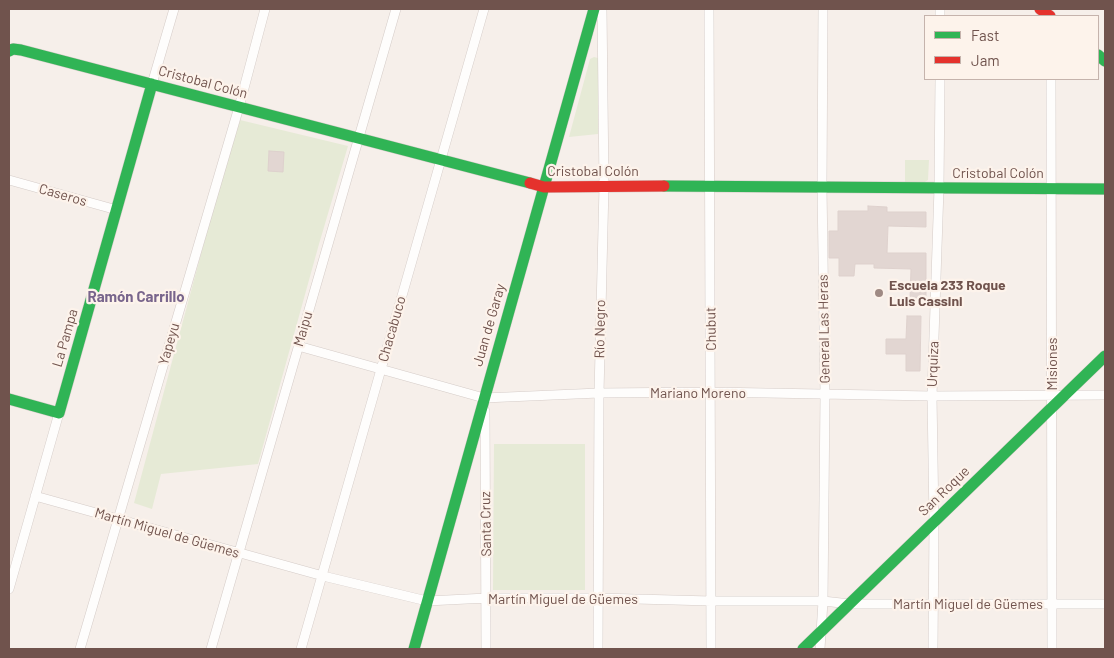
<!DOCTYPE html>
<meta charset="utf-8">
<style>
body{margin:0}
#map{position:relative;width:1114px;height:658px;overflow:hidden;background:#f6efea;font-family:Barlow,sans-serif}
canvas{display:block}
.frame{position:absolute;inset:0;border:10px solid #70534d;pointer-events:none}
.legend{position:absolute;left:924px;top:15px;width:175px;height:65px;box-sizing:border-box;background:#fdf3eb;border:1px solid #c5b3ac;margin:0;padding:6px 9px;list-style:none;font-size:15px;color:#70534d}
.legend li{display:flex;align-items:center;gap:10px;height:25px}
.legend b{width:25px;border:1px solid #c5b3ac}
</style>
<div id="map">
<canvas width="1114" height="658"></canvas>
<div class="frame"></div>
<ul class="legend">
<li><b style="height:6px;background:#30b455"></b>Fast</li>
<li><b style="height:6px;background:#e5322d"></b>Jam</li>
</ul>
</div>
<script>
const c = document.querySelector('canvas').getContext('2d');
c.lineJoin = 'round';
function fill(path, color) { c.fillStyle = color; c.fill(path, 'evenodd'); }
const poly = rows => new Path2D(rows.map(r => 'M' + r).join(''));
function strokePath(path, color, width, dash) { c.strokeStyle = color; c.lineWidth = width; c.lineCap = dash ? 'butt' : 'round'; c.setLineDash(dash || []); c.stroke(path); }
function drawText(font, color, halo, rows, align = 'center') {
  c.font = font + ' Barlow,sans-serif'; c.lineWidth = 4.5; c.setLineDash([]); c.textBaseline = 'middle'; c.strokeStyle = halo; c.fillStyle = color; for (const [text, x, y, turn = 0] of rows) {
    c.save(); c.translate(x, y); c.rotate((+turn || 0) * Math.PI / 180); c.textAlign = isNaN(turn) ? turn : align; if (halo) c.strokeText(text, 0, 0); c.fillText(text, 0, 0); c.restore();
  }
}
const green = poly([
 [594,57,598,58,598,134,569,137,590,59],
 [240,120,348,146,319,244,258,464,161,474,152,509,134,503,212,213],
 [905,160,929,160,928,180,925,182,905,182],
 [494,444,585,444,585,590,493,590]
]);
const building = poly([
 [269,151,284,152,283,172,268,171,269,151],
 [868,206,887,207,887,212,926,212,926,227,888,226,887,253,926,253,926,298,910,298,911,269,874,268,874,264,855,264,854,276,839,276,839,258,829,258,829,231,838,231,838,211,868,211,868,206],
 [907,316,921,316,920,371,906,371,906,354,886,354,886,339,906,339,907,316]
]);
const street = poly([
 [709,9,711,649],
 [940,16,940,9],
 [1051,79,1052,649],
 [152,84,174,9],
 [9,180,117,210],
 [298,346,484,398,599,393,711,392,932,396,1105,395],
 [485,411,486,649],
 [35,496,323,576,427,601,487,598,598,598,711,601,823,601,850,604,1105,604],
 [9,589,59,413],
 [80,649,239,107,265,9],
 [211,649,396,9],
 [301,649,484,9],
 [598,649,599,393,604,186,602,9],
 [820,649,823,601,825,395,822,187,823,9],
 [933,649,934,522,932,396,939,188,940,79]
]);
const fast = poly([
 [9,51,13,49,21,50,530,183],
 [1098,55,1105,61],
 [664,186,1105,189],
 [9,399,59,413,152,84],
 [414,649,594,9],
 [803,649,1105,356]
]);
const jam = poly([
 [1040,9,1050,16],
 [530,183,544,187,664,186]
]);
const markers = [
 [879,293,5,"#9f8a84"]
];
const streetNames = [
 ["Cristobal Colón",203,82,15],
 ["Cristobal Colón",593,171],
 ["Cristobal Colón",998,173],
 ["Caseros",63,195,16],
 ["Juan de Garay",489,325,-74],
 ["Maipu",303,329,-74],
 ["Chacabuco",392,329,-74],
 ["Río Negro",600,329,-89],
 ["Chubut",711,329,-91],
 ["General Las Heras",824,329,-91],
 ["La Pampa",65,338,-74],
 ["Yapeyu",169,344,-74],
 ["Urquiza",933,364,-88],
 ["Misiones",1052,364,-90],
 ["Mariano Moreno",698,393],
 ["San Roque",944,491,-44],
 ["Santa Cruz",486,524,-91],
 ["Martín Miguel de Güemes",167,533,16],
 ["Martín Miguel de Güemes",563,599],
 ["Martín Miguel de Güemes",968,604]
];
const poiNames = [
 ["Escuela 233 Roque",889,285],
 ["Luis Cassini",889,301]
];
const neighbourhoodNames = [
 ["Ramón Carrillo",136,297]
];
fill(green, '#e6ead6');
fill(building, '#e2d6d2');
strokePath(building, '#ded1cd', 1);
strokePath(street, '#d5ccc8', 10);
strokePath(fast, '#d4cbc7', 12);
strokePath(jam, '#d4cbc7', 12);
strokePath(street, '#fefdfc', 9);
strokePath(fast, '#30b455', 11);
strokePath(jam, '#e5322d', 11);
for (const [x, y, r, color] of markers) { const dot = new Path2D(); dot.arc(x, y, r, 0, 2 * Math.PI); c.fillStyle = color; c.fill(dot); strokePath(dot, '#fdf3eb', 2); }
drawText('14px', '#70534d', '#fdf3eb', streetNames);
drawText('bold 14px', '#70534d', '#fdf3eb', poiNames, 'left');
drawText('bold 15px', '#78658c', '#fdf3eb', neighbourhoodNames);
</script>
